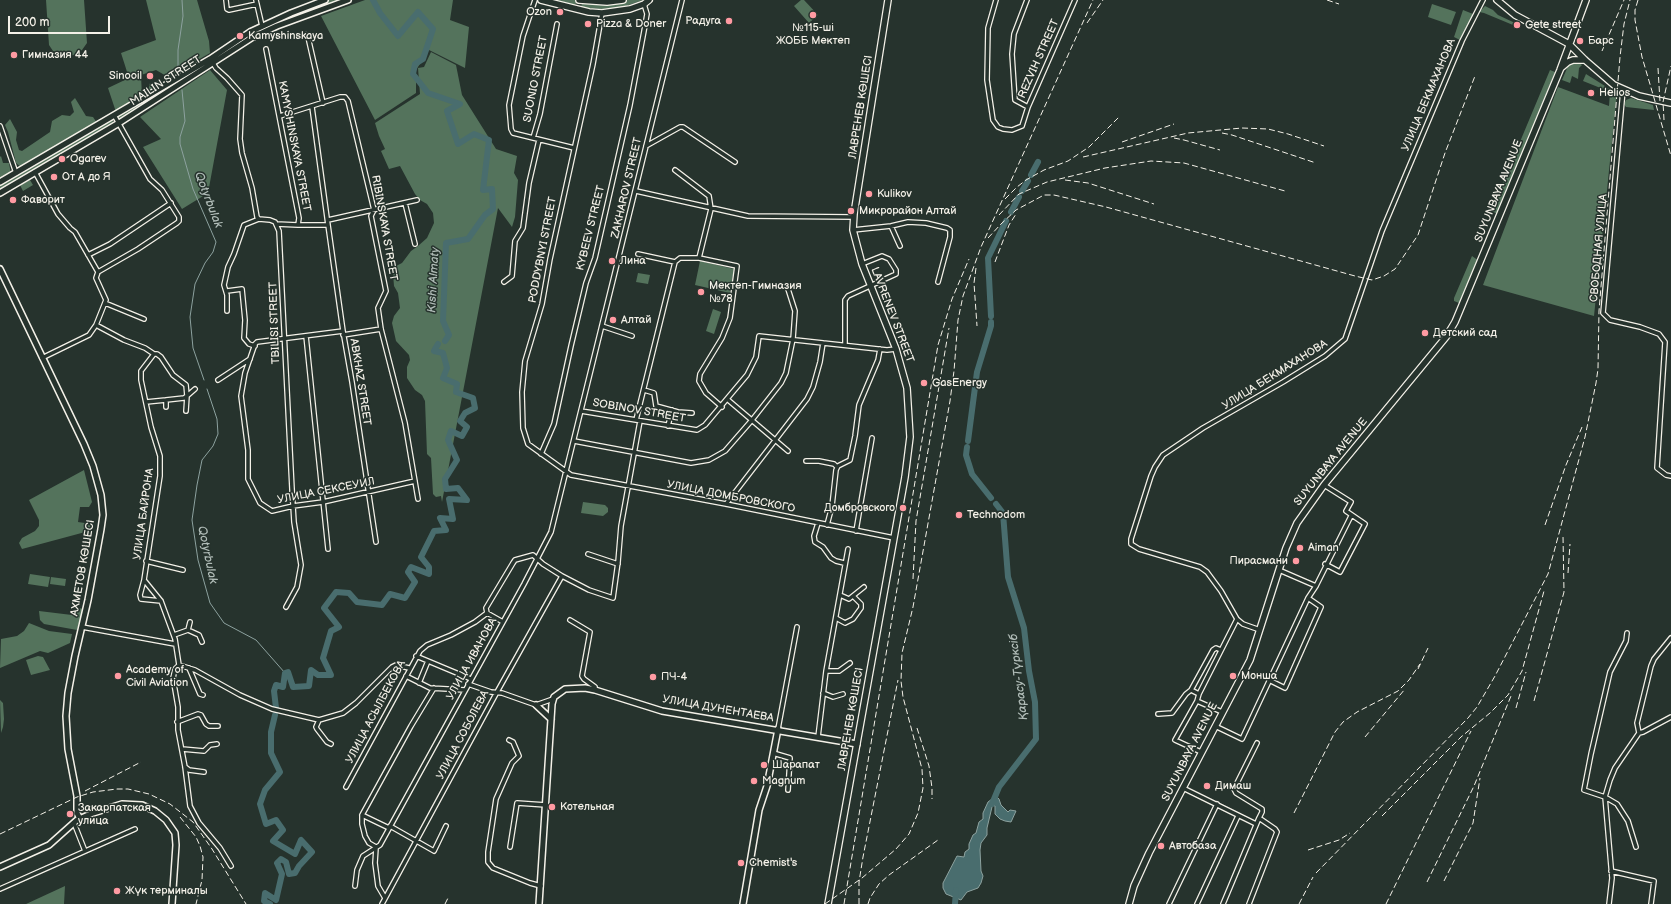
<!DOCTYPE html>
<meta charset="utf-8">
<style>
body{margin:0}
#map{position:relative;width:1671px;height:904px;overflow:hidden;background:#26332d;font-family:"Balsamiq Sans",sans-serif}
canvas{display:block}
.scale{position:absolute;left:8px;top:16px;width:102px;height:18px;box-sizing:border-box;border:2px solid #f4f1e8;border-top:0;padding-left:5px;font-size:12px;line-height:14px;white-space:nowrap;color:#f4f1e8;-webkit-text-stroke:3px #26332d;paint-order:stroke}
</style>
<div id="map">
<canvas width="1671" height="904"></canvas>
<div class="scale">200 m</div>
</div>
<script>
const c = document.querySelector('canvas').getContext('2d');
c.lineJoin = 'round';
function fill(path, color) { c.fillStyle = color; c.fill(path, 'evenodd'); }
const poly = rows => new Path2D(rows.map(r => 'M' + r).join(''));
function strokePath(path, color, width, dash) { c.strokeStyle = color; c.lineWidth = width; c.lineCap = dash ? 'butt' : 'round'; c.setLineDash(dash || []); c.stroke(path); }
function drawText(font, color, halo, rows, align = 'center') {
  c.font = font + ' "Balsamiq Sans",sans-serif'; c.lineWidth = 3; c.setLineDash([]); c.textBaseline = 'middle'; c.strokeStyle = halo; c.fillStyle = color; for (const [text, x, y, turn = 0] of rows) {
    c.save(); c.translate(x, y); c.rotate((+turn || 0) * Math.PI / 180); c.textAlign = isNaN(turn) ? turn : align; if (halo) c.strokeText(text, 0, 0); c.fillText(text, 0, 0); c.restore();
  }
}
const green = poly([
 [46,0,84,0,87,43,82,50,74,55,65,56,59,54,53,51,49,45],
 [146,0,197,0,209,41,210,53,168,77,156,70,141,75,142,97,116,112,108,88,129,78,121,53,156,40],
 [330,0,340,0,301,14,298,13,298,11],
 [365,0,453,0,450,20,469,27,465,68,429,50,416,70,416,93,375,120,321,16],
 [554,0,575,0,577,2,575,5],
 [628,0,643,0,623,7,603,9,584,8,581,6,583,2,606,4],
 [801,0,804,0,818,15,809,23,794,6],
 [1432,4,1456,12,1451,25,1428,17],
 [1485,6,1493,10,1498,15,1515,23,1513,25,1484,13,1479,12],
 [1463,10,1473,14,1460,40,1454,37],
 [431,52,456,65,462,95,496,149,517,156,514,173,518,180,515,217,512,227,498,208,442,502,441,496,436,497,433,494,431,458,427,454,425,401,422,395,415,390,407,378,407,367,410,360,409,355,396,341,392,323,394,316,400,308,398,293,394,286,393,274,397,273,396,266,402,263,411,251,418,246,427,238,434,223,433,213,427,204,420,200,415,194,400,166,389,169,381,151,385,149,379,136,375,123,420,94,418,68,424,67],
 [1578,62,1582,65,1579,68,1578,79,1572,76,1570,83,1562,80,1568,66],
 [210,70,227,90,208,193,182,209,143,147,161,139,140,117],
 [1550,70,1555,72,1498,214,1491,211],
 [1586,74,1605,86,1603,89,1583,81],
 [157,81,160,81,162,83,149,90,149,84],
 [1558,87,1609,106,1610,92,1606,90,1608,88,1617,93,1594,316,1483,285],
 [162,90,164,92,122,119,119,119,119,116],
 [75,98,86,116,93,117,97,123,21,167,16,163,8,132,5,125,10,119,17,132,16,140,19,150,22,151,50,132,52,121,62,115,70,116,74,112,71,102],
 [1631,98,1653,105,1654,110,1626,107,1624,104,1626,100],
 [113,118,113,122,0,191,0,183],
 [1,156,3,163,9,163,11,174,0,180,0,157],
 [30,180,33,185,23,191,20,185],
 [1472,256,1479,261,1459,303,1454,301,1454,298],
 [700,261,734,269,730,293,695,285],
 [638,273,650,275,648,284,636,282],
 [713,309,721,312,714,334,706,331],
 [84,470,92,502,89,507,80,507,78,522,91,524,89,531,22,549,19,543,22,538,35,531,39,526,39,520,29,500],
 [583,502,605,505,608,508,608,512,603,516,581,513],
 [30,574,50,577,48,587,28,584],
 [51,577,66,579,65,586,50,584],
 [75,607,83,609,77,630,44,624,40,620,39,611,72,615],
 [29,623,49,631,72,634,70,643,48,653,40,651,0,668,1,639,17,636,24,631],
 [38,656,43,657,50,670,31,675,26,660],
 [0,700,3,703,4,719,3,727,1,733],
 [65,886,64,904,26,904]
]);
const water = poly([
 [996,796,999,799,1001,805,1008,812,1010,810,1016,811,1011,822,1005,821,1000,819,995,814,995,806,993,805,992,807,987,828,987,835,981,843,980,850,981,871,983,876,981,883,978,888,967,892,961,900,946,894,943,888,943,883,957,856,964,857,965,852,969,849,969,844,973,835,976,833,979,822,983,819,983,813,988,802,996,796]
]);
const stream = poly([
 [178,72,178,50,183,16,182,0],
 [182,90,185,121,180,137,180,144,193,189,216,242,213,252,205,263,195,284,190,317,193,348,204,380],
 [207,389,217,419,218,434,213,446,202,460,197,485,192,520,198,560,210,603,224,623,256,640,285,673]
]);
const river = poly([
 [373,0,380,13,398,36,418,12,433,29,423,59,415,64,413,74,428,93,460,104,447,111,458,144,474,134,489,140,483,190,492,189,493,209,485,215,468,239,446,243,443,321,449,335,445,341],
 [1031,175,1038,162],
 [1022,191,1028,181],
 [1011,212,1019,197],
 [991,316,988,258,1006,221],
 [968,441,977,372,991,326,991,322],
 [967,447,966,455,972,474,991,498],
 [276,708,274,691,276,685,283,687,285,673,288,672,293,687,309,686,311,670,318,675,331,675,323,658,331,631,339,627,324,608,336,592,349,593,357,602,382,605,390,594,405,598,415,582,408,572,411,567,429,574,429,567,421,557,434,531,446,530,440,518,453,519,449,499,467,500,458,488,446,489,445,479,457,460,448,440,451,431,462,436,467,427,460,421,465,413,475,408,473,398,456,392,457,384,443,378,447,368,443,353,434,351,438,344],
 [992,804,999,787,1036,739,1035,702,1029,671,1024,628,1008,577,1003,513,996,504],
 [270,904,264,901,265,893,276,900,282,874,277,863,281,859,286,862,289,874,295,873,299,866,312,852,301,840,295,854,273,841,283,830,276,820,266,824,260,804,265,790,280,772,271,753,271,732,275,715],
 [955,904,956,890]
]);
const street = poly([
 [226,0,227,9,229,10,257,4],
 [256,0,262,26],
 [535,0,523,36,509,105,511,129,513,133,574,148],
 [996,0,988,28,987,80,993,120,998,127,1003,129,1012,130,1022,126,1028,107,1075,0],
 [1027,0,1014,34,1012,54,1015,100,1028,107],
 [602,13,593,64,550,259,542,304,525,361,522,392,523,428,528,444,571,475,726,504,894,538],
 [306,35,308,37,323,103],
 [266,49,299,218,298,225,276,224],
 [213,63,216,68,227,78,242,95,240,139,242,153,252,188,257,217,259,219,270,220,275,222,279,231,292,489,294,522,301,565,297,587,286,607],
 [1623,90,1603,313,1610,320,1640,327,1659,334,1665,342,1657,468,1666,475,1671,476],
 [312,107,328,225],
 [280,116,340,97,345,97,348,101,374,210,371,216,386,291,378,308,381,329,405,423,418,499],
 [0,126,16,173],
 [533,138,540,114,557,24],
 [646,146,680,127,683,127,735,162],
 [675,170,709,196,711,209,699,258],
 [35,172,58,214,70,228,75,232,98,272,96,278,106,300,96,325],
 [636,191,748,216,853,217],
 [405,203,415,244],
 [328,220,417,200],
 [298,225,328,225,343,331,352,382,376,542],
 [891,226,900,246],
 [853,230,891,226,908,222,926,223,947,228,950,230,950,237,938,282],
 [638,254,675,262],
 [88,255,110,244,171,203],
 [98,272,138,249,177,223,179,221,179,217,162,190,150,179,114,115],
 [504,282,512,276,515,241,523,228,529,183,539,140],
 [227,291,242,289,245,320,244,338,249,344,255,346],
 [105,303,144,319],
 [227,311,227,295,224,285,228,267,234,254,244,225,259,219],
 [602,326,632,336],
 [343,331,257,342,255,344,245,373,241,396,248,450,248,479,260,503,272,511,293,506,323,502,415,481],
 [343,335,381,329],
 [306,336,328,549],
 [845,345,845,300,848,296,896,274,896,270,889,259,882,256,862,264],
 [154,354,157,354,161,357,173,375,186,385,187,396,195,389],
 [42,358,89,335,96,325,124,340,145,348,154,354,141,371,141,380,151,427,160,456,160,476,144,580,161,601,175,639,179,665,175,669,173,678,178,707,178,730,185,767,190,806,199,823,220,848,231,866],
 [218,380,250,359],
 [644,390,654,393,656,406,678,412,692,413],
 [727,399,788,451],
 [146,402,166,400],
 [166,407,166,400,184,398,187,396],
 [186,411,187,396],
 [581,411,697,430,705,425,747,375,756,357,759,336,887,350,896,349],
 [636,420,675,262,680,258,699,258,737,266,730,318,722,338,700,374,699,381,706,393,722,407],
 [668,426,672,410],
 [574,441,691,463,709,460,725,451,752,420,781,383,786,373,793,339,795,311,788,289],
 [541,454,554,424,571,346,586,283,595,258,630,105,644,31,647,14,644,4],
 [806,461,819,461,834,464,837,467],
 [1324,485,1351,502,1346,511,1365,524,1340,572,1325,564],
 [726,504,807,399,813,387,820,362,823,343],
 [818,523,814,536,815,542,823,547,831,558,836,561,844,563],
 [827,525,832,506,836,470,838,466,850,460,855,436,859,405,878,360,880,349],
 [856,531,872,438],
 [588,554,618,564],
 [146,561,183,570],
 [1279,570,1316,586,1351,516],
 [144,580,140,595,141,599,161,601],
 [840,595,849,599,864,587],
 [487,613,486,608,513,563,515,560,533,555,543,564,562,576,589,590,613,598,618,562,621,526,640,421],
 [836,618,845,623,853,619,861,608,861,604,854,597],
 [570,620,590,632,582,676,584,679,595,687,595,690],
 [82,627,175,644],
 [188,630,190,622],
 [1260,630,1243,624,1237,619,1221,591,1207,572,1200,567,1139,549,1131,544,1131,539,1151,476,1155,467,1163,455,1203,428,1283,382,1325,356,1345,339,1382,231,1462,41,1483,0],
 [1627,633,1626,641,1610,672,1591,754,1584,790,1605,797,1617,804,1628,821,1636,847],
 [174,635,188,630,199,635,202,642],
 [416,656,471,679],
 [179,665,195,670,240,695,272,709,319,720],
 [189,668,200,694,203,695],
 [826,671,839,671,850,663],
 [406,676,430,688,465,690],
 [1269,680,1285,688,1321,607,1308,598],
 [419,683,428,661],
 [468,684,491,692,502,693,536,705,553,699],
 [1191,690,1213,650,1216,648,1221,650],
 [823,693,833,697,843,694],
 [1197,701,1175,740,1201,752],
 [1222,712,1197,701,1199,694,1237,619],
 [1158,714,1172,713,1186,694,1191,690,1199,694],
 [177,722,198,714,201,715,206,724,209,726,218,726],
 [1215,726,1242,739,1308,598,1316,586],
 [778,729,797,627],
 [1639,733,1637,723,1651,666,1654,659,1671,638],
 [818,737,826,671,848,549],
 [509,740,513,742,519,756,512,763,496,799,488,852,488,862,493,868,530,883,541,886],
 [1257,743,1234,789,1236,793,1262,809,1262,812,1259,818],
 [331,744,327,742,317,729,316,727,319,720,343,713,356,703,392,667,396,665,409,668],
 [182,749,204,751,210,745,217,744],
 [773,753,790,758,788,790],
 [185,767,189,770,204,772],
 [346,787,420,651,427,645,451,635,475,622,487,613,503,622],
 [1183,788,1256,824],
 [362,815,389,828],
 [74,823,85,851],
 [390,826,434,851,446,826],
 [376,847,369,843,365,836,362,824,362,815,411,726,434,688],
 [510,847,517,803,546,805],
 [376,848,375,863,378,886,385,898],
 [1611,871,1654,881,1651,904],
 [355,886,357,870,363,856,380,845,524,584,551,532,682,0],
 [0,889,135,829],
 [382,904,497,692,562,576],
 [1169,904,1217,804],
 [1197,904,1238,816],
 [1223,904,1259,818,1275,829,1277,832,1249,904],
 [1609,904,1612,878,1605,797,1610,780,1615,768,1639,733,1643,732,1671,717]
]);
const secondary = poly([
 [0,182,210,59,250,32,291,13,325,0],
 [0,193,119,123,253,37,277,26,348,0],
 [0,269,84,444,93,466,101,495,103,515,101,529,88,600,75,656,68,693,66,716,68,749,77,796,77,813,80,819],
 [536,705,551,719],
 [0,867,49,845,77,820,93,813,122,804,142,805,155,811,166,820,175,833,176,845,172,904],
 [539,904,552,704,554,697,565,689,585,688,595,690,662,711,857,744],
 [743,904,759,810,767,786,778,729]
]);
const primary = poly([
 [541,0,589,12,602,13,630,9,644,4,649,0],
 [579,0,607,2,623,0],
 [1497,0,1515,15,1569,44,1585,60,1614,85,1639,96,1671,103],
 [1561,68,1568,62,1573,60,1585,60],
 [828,904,905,477,910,437,907,388,896,349,862,264,853,230,854,214,888,0],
 [1129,904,1134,886,1149,853,1250,660,1286,548,1297,523,1324,485,1446,337,1455,322,1560,70,1586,0]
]);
const rail = poly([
 [1327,0,1339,4],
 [1638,0,1635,10,1635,20,1642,57,1671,156],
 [1087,23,1103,0],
 [1602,51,1624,0],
 [1658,68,1660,102],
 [1664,120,1663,102,1671,66],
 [1222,133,1232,135,1316,163],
 [1174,138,1184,140,1220,150],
 [1122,142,1174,124],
 [1083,157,1188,133,1242,128,1268,129,1288,134,1324,146],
 [1065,180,1088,183,1154,204],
 [1005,199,1017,187,1026,180,1044,170,1068,161,1089,147,1120,116],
 [999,215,1019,194,1047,182,1105,168,1151,161,1184,163,1285,191],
 [988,238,1001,224,1016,210,1044,195,1054,195,1106,207,1355,276,1372,280,1384,276,1395,269,1418,235,1445,153,1475,76],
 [995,262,1009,225,1016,214],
 [976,268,974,283,977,326],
 [1545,525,1566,465,1582,427],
 [1568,573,1570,544],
 [913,579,916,521,949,328],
 [1418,669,1428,648],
 [1534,701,1564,592,1563,536],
 [1516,708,1526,672],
 [917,728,929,766,932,788,932,799],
 [1365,737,1405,689],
 [85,791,141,762],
 [1294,813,1335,732,1343,722,1357,712,1398,691,1409,680,1420,664],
 [1382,816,1461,737,1490,713,1508,695,1522,671,1544,591],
 [180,817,196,837,200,846,203,857,202,880,196,904],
 [0,834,77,797,93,792,117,789,128,789,149,794,170,804,193,822,212,849,246,904],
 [1308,850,1339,840,1350,833],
 [1316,873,1468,718,1477,707,1495,676,1548,574,1585,437,1596,383,1598,369,1599,311,1620,57,1624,24,1630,0],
 [1444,881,1473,823,1480,778],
 [1427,882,1474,786,1511,696],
 [445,904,449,896],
 [825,904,862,878,896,849,909,834,918,813,923,788,922,769,903,697,901,681,902,653,913,607,950,401,954,371,958,320,963,296,981,247,1093,0],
 [844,904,938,345,952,299,969,259],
 [859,904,859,882,863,857,898,680],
 [868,904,870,898,879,884,889,875,938,840],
 [1299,904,1313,877],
 [1386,904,1471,731]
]);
const markers = [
 [560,12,4,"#ff9aa2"],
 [813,15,4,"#ff9aa2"],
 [729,21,4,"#ff9aa2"],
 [588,24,4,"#ff9aa2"],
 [1517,25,4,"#ff9aa2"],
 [240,36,4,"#ff9aa2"],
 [1580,41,4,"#ff9aa2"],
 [14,55,4,"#ff9aa2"],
 [150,76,4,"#ff9aa2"],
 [1591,93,4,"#ff9aa2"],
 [62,159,4,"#ff9aa2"],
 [54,177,4,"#ff9aa2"],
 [869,194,4,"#ff9aa2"],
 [13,200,4,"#ff9aa2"],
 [851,211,4,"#ff9aa2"],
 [612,261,4,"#ff9aa2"],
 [701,292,4,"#ff9aa2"],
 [613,320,4,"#ff9aa2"],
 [1425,333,4,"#ff9aa2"],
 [924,383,4,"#ff9aa2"],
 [903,508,4,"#ff9aa2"],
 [959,515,4,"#ff9aa2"],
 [1300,548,4,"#ff9aa2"],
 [1296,561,4,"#ff9aa2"],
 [118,676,4,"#ff9aa2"],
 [1233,676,4,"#ff9aa2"],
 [653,677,4,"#ff9aa2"],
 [764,765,4,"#ff9aa2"],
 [754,781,4,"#ff9aa2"],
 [1207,786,4,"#ff9aa2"],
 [552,807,4,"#ff9aa2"],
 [70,814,4,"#ff9aa2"],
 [1161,846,4,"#ff9aa2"],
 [741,863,4,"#ff9aa2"],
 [117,891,4,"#ff9aa2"]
];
const poiNames = [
 ["Ozon",552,12,"right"],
 ["Радуга",721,21,"right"],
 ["Pizza & Doner",596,24],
 ["Gete street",1525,25],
 ["№115-ші",813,28,"center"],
 ["ЖОББ Мектеп",813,41,"center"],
 ["Kamyshinskaya",248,36],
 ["Барс",1588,41],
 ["Гимназия 44",22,55],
 ["Sinooil",142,76,"right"],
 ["Helios",1599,93],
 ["Ogarev",70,159],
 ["От А до Я",62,177],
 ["Kulikov",877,194],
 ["Фаворит",21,200],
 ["Микрорайон Алтай",859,211],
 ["Лина",620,261],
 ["Мектеп-Гимназия",709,286],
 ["№78",709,299],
 ["Алтай",621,320],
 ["Детский сад",1433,333],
 ["GasEnergy",932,383],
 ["Домбровского",895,508,"right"],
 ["Technodom",967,515],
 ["Aiman",1308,548],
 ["Пирасмани",1288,561,"right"],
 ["Academy of",126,670],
 ["Civil Aviation",126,683],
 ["Монша",1241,676],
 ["ПЧ-4",661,677],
 ["Шарапат",772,765],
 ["Magnum",762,781],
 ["Димаш",1215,786],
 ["Котельная",560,807],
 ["Закарпатская",78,808],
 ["улица",78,821],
 ["Автобаза",1169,846],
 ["Chemist's",749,863],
 ["Жүк терминалы",125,891]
];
const streetNames = [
 ["REZVIH STREET",1039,59,-66],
 ["SUONIO STREET",536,79,-79],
 ["MAILIN STREET",166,81,-33],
 ["УЛИЦА БЕКМАХАНОВА",1429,95,-67],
 ["ЛАВРЕНЕВ КӨШЕСІ",861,107,-81],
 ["KAMYSHINSKAYA STREET",294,146,79],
 ["ZAKHAROV STREET",627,188,-77],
 ["SUYUNBAYA AVENUE",1499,191,-68],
 ["RIBINSKAYA STREET",384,228,80],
 ["KYBEEV STREET",591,228,-76],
 ["СВОБОДНАЯ УЛИЦА",1599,248,-85],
 ["PODDYBNYI STREET",543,250,-79],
 ["LAVRENEV STREET",892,315,69],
 ["TBILISI STREET",275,323,-92],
 ["УЛИЦА БЕКМАХАНОВА",1275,375,-32],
 ["ABKHAZ STREET",360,382,81],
 ["SOBINOV STREET",639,411,10],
 ["SUYUNBAYA AVENUE",1331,462,-51],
 ["УЛИЦА СЕКСЕУИЛ",326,491,-11],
 ["УЛИЦА ДОМБРОВСКОГО",731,497,11],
 ["УЛИЦА БАЙРОНА",144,514,-82],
 ["АХМЕТОВ КӨШЕСІ",83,568,-80],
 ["УЛИЦА ИВАНОВА",472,659,-61],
 ["УЛИЦА ДУНЕНТАЕВА",718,709,10],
 ["УЛИЦА АСЫЛБЕКОВА",376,712,-62],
 ["ЛАВРЕНЕВ КӨШЕСІ",851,719,-80],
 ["УЛИЦА СОБОЛЕВА",463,735,-62],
 ["SUYUNBAYA AVENUE",1190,752,-63]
];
const waterNames = [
 ["Qotyrbulak",208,200,69],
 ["Kіshі Almaty",434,280,-87],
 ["Qotyrbulak",207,555,78],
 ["Қарасу-Түрксіб",1019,677,-97]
];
fill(green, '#54735c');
fill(water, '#496d6e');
strokePath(water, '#8da29f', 1);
strokePath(stream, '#8da29f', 1);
strokePath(river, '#496d6e', 6);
strokePath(street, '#f4f1e8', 6);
strokePath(secondary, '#f4f1e8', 8);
strokePath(primary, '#f4f1e8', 8);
strokePath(street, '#26332d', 3.5);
strokePath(secondary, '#26332d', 5);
strokePath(primary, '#26332d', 5.5);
strokePath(rail, '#f4f1e8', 1, [6, 3]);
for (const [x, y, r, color] of markers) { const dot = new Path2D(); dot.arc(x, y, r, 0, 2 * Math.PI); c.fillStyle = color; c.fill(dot); strokePath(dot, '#26332d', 1.5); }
drawText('11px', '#f4f1e8', '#26332d', poiNames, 'left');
drawText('11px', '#f4f1e8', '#26332d', streetNames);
drawText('italic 12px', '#b0bcb7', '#26332d', waterNames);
</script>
